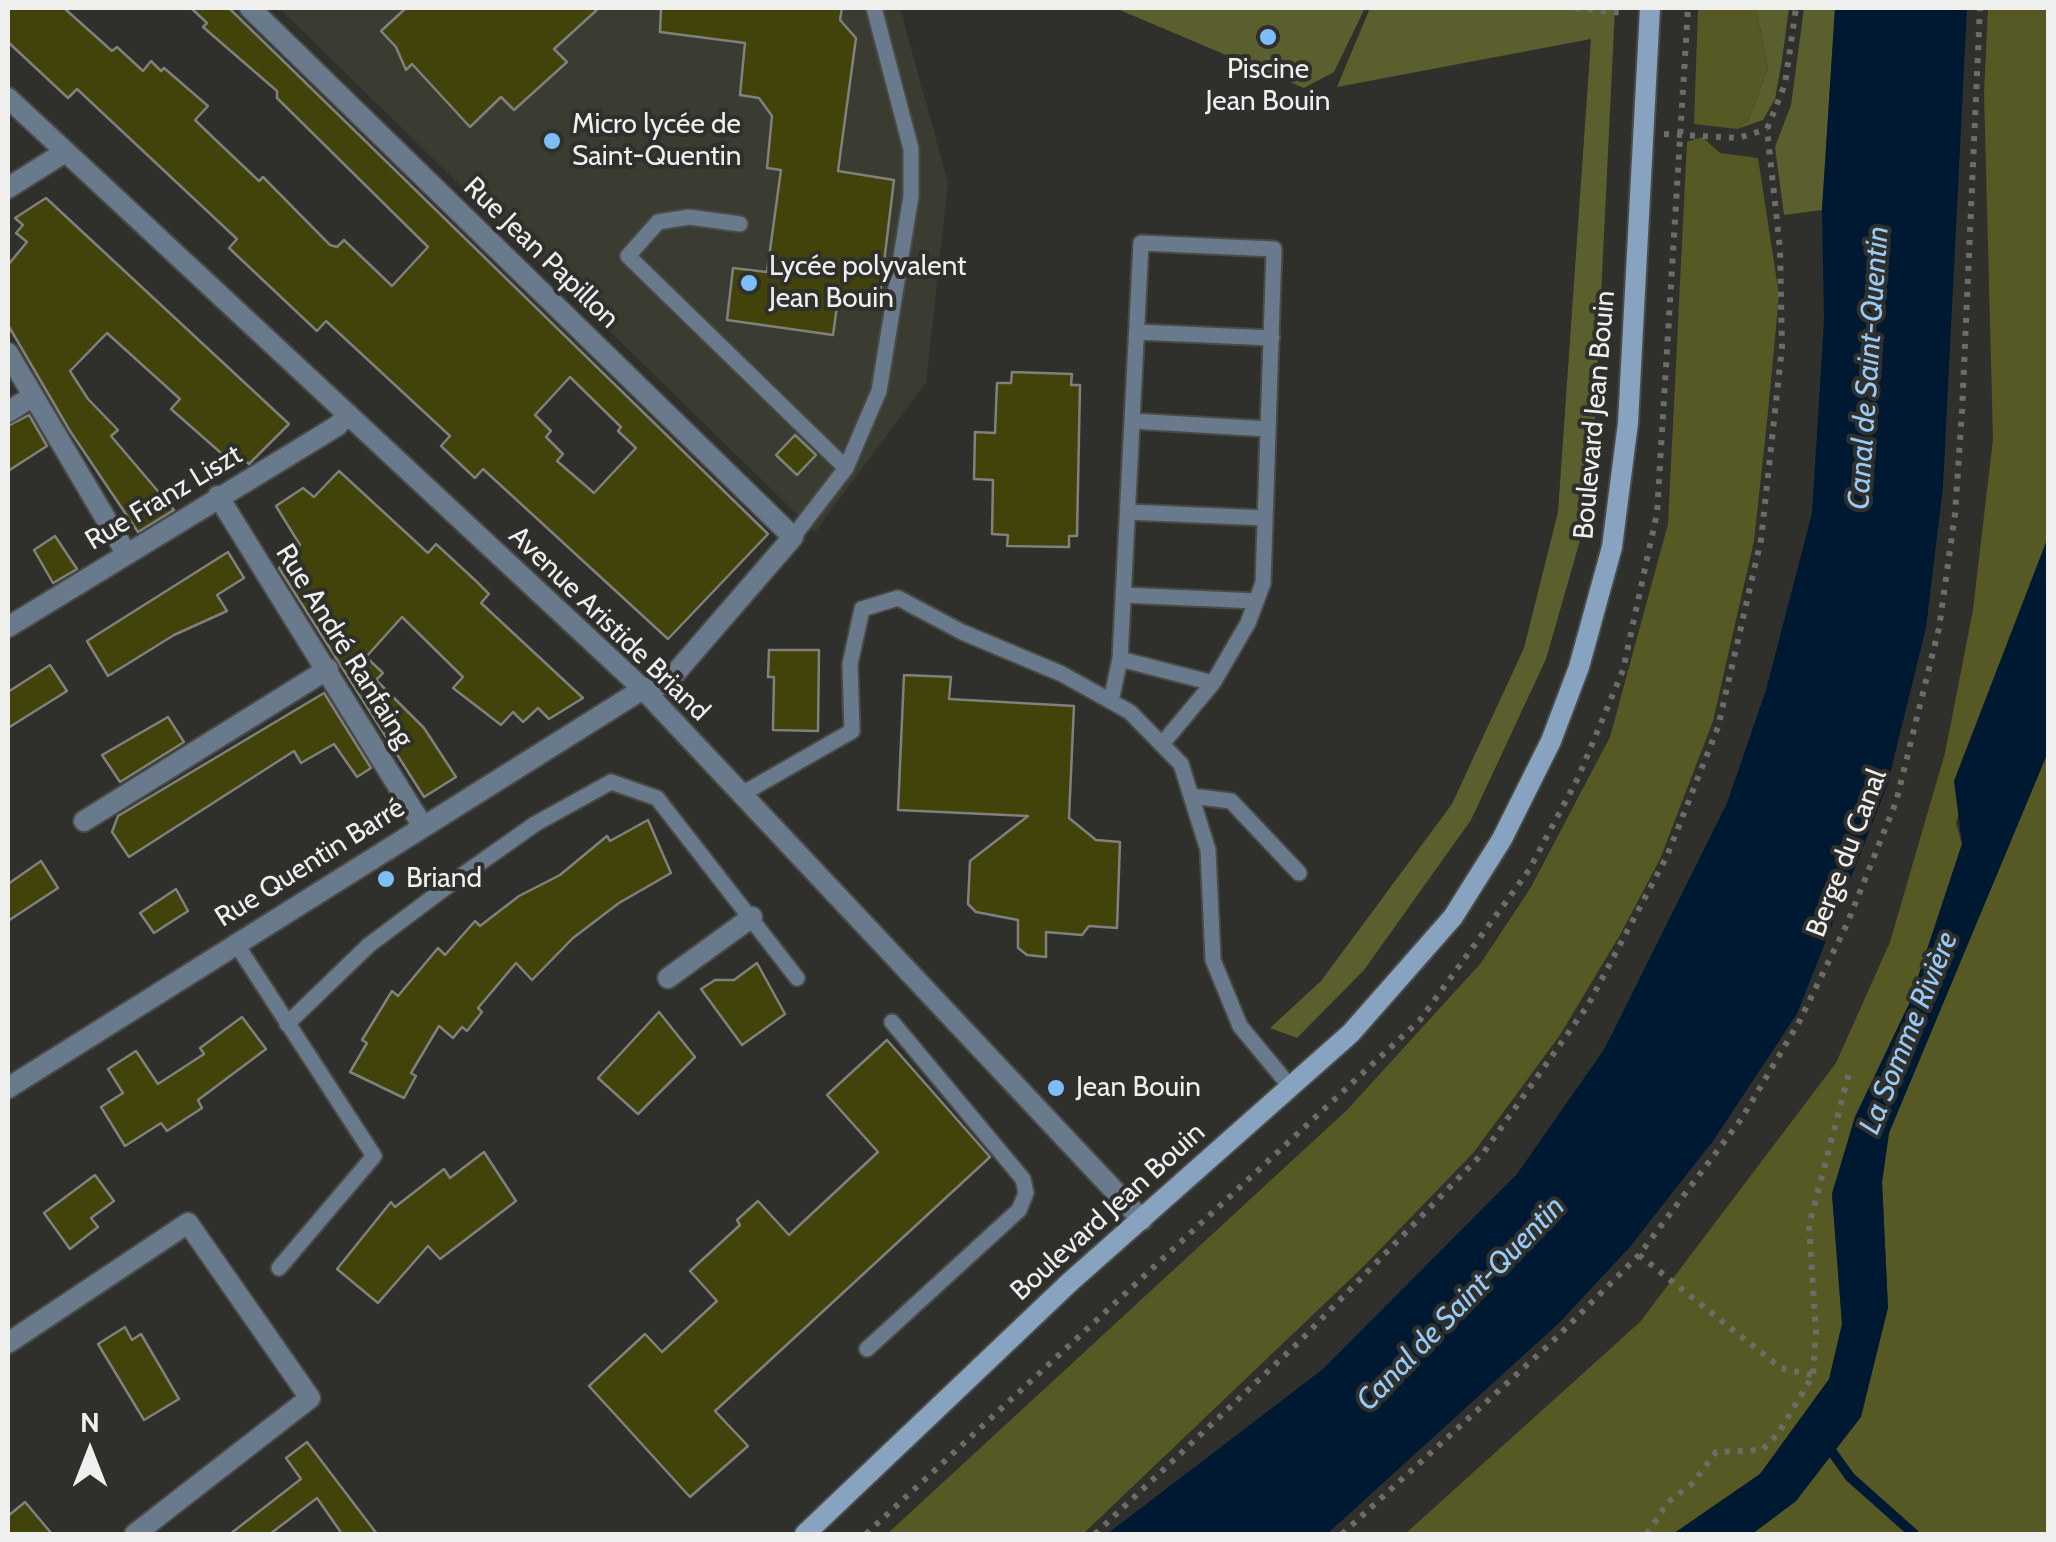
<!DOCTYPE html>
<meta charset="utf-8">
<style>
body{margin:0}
#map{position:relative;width:2056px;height:1542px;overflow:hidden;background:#2f302c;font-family:Cabin,sans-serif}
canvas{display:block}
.frame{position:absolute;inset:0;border:10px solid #efefed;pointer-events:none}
.north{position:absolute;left:40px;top:1402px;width:100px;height:100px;-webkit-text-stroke:8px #2f302c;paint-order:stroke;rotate:0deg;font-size:28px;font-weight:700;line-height:40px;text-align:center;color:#efefed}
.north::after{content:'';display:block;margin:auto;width:35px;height:45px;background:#efefed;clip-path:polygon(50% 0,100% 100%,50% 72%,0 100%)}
</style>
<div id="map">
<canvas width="2056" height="1542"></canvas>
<div class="frame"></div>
<div class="north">N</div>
</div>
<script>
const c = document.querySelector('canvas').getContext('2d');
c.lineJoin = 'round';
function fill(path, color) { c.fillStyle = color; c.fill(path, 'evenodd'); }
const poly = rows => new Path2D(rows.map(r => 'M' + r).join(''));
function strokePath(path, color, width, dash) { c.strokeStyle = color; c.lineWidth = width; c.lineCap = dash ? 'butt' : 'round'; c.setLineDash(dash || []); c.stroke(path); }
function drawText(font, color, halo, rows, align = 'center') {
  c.font = font + ' Cabin,sans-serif'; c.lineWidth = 8; c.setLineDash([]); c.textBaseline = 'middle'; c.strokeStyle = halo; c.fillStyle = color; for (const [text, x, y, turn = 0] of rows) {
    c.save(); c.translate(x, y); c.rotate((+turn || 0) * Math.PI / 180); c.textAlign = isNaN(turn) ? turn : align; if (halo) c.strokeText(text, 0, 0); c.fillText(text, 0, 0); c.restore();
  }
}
const built = poly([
 [279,8,900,8,948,183,926,382,815,532]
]);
const green = poly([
 [1115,8,1365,8,1334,72,1304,88],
 [1370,8,1615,8,1591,502,1546,659,1471,820,1364,970,1297,1038,1270,1028,1321,981,1452,804,1524,648,1558,512,1591,39,1337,87],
 [1756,8,1789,8,1782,60,1775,99,1763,120,1737,129,1749,119,1768,68],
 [1804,8,1835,8,1822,210,1784,215,1775,147,1791,105]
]);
const forest = poly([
 [1698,8,1756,8,1768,68,1749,119,1737,129,1694,124],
 [1988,8,2048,8,2048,537,1956,823,1962,844,1909,1004,1855,1117,1832,1193,1842,1324,1830,1379,1760,1474,1673,1534,1405,1534,1640,1322,1836,1063,1890,942,1945,753,1973,610,1993,439,1984,93],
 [1702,137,1720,153,1758,158,1779,295,1767,422,1754,541,1713,721,1660,859,1620,935,1560,1035,1474,1152,1365,1265,1083,1534,887,1534,1347,1110,1481,963,1531,887,1610,737,1668,524,1687,142],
 [2048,752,2048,1534,1752,1534,1796,1501,1888,1308,1882,1182,1889,1133]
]);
const water = poly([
 [1835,8,1967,8,1943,487,1926,628,1887,786,1797,1014,1713,1141,1629,1248,1559,1323,1327,1534,1107,1534,1323,1369,1517,1174,1605,1048,1727,803,1766,690,1812,513,1824,321,1822,210],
 [2048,537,2048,752,1889,1133,1882,1182,1888,1308,1861,1417,1796,1501,1752,1534,1673,1534,1760,1474,1829,1379,1842,1324,1832,1194,1855,1117,1909,1004,1962,844,1954,781]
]);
const stream = poly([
 [1827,1445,1850,1477,1914,1534]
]);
const building = poly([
 [8,8,64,8,112,51,117,47,143,71,151,61,161,71,164,68,208,106,195,120,222,146,259,181,263,177,330,245,337,247,344,240,392,286,428,247,277,98,277,91,203,27,207,23,191,8,229,8,768,534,668,639,483,469,475,478,441,446,450,436,326,321,317,331,229,248,237,239,77,89,68,98,8,42,8,8],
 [570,377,621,427,618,431,636,448,594,493,557,461,563,454,546,437,551,431,535,415,570,377],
 [406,8,599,8,554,49,567,62,514,110,501,97,470,127,412,64,406,70,396,47,381,31,406,8],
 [661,8,842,8,840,20,856,38,838,171,894,180,879,304,838,299,833,335,727,320,733,268,767,272,781,170,767,168,772,116,759,98,740,95,745,43,660,32,661,8],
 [46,198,289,424,249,464,236,452,229,460,171,409,180,399,107,333,70,371,88,399,118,430,111,436,174,510,138,532,70,431,8,325,8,265,27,242,16,233,23,225,15,218,46,198],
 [1012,372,1072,374,1071,385,1080,385,1077,536,1069,536,1069,547,1007,546,1008,535,992,534,993,480,974,479,975,432,995,433,997,383,1011,383,1012,372],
 [29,415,47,446,8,471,8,426,29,415],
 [795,435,816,455,797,475,776,455,795,435],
 [339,471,428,553,436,544,476,581,489,594,481,603,583,698,549,719,538,708,523,722,513,712,501,725,453,688,463,677,402,617,366,657,383,673,376,680,424,728,456,777,424,797,279,568,300,545,276,506,303,488,314,497,339,471],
 [55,536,77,569,53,583,34,550,55,536],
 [228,552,244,578,217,595,227,611,174,635,108,676,87,641,228,552],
 [769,650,819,650,818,731,773,730,774,677,768,677,769,650],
 [50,665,67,691,8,728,8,692,50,665],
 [904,675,951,677,949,699,1074,706,1069,818,1096,840,1120,842,1117,928,1089,926,1082,935,1046,932,1046,957,1027,955,1018,948,1018,920,976,912,968,904,970,861,1028,816,898,810,904,675],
 [324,693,371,768,357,777,334,744,301,763,294,751,129,857,112,832,118,816,324,693],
 [168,717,184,742,120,782,102,755,168,717],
 [648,820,671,873,619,903,573,938,532,980,516,963,478,1008,482,1012,467,1031,462,1027,453,1038,439,1026,411,1073,416,1076,404,1098,350,1072,367,1043,362,1040,392,991,398,996,438,948,445,955,475,921,480,926,519,896,560,875,607,836,610,841,648,820],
 [41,861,58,888,8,921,8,884,41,861],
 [176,889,188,911,154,933,140,913,176,889],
 [757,963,785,1014,742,1045,701,989,715,980,734,980,757,963],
 [659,1012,695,1057,638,1114,598,1078,659,1012],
 [242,1017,266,1049,198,1100,202,1108,167,1131,161,1123,125,1146,101,1107,123,1093,108,1069,136,1051,158,1084,204,1054,200,1048,242,1017],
 [887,1040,990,1157,715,1411,748,1446,690,1497,589,1386,645,1334,662,1352,717,1301,690,1271,740,1225,737,1220,758,1201,789,1235,878,1152,827,1095,887,1040],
 [484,1152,516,1201,440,1259,428,1246,378,1303,337,1269,391,1202,395,1207,444,1169,450,1178,484,1152],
 [95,1175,114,1201,91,1218,98,1227,70,1249,44,1213,95,1175],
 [125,1327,132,1340,141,1334,179,1399,144,1420,98,1344,125,1327],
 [307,1442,377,1534,342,1534,317,1498,270,1534,230,1534,301,1479,286,1458,307,1442],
 [25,1502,52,1534,8,1534,8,1516,25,1502]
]);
const path = poly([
 [1575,8,1623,13],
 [1664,134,1738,138,1767,129],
 [1639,1255,1781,1368,1812,1375],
 [866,1534,1420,1020,1529,870,1578,778,1623,670,1657,513,1688,8],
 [1095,1534,1299,1342,1484,1152,1588,1005,1667,856,1718,727,1761,540,1782,347,1780,249,1767,129,1785,84,1796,8],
 [1342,1534,1553,1341,1639,1255,1742,1118,1799,1022,1847,924,1896,802,1939,628,1955,514,1962,411,1980,8],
 [1647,1534,1668,1502,1693,1483,1716,1452,1762,1450,1778,1434,1813,1375,1816,1333,1809,1225,1849,1073]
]);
const lane = poly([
 [740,224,689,217,658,222,628,256,846,468,793,537],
 [1137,332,1272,338],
 [1132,421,1268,429],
 [846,468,879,391,911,196,911,149,874,8],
 [1128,512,1265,518],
 [1123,595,1256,601],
 [1120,659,1213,683],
 [1111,701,1120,659,1141,243,1274,249,1263,583,1248,623,1213,683,1162,744],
 [742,794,852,731,850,664,862,609,898,598,962,632,1062,674,1130,712,1181,764,1208,850,1213,960,1240,1026,1288,1084],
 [1191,796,1231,801,1299,873],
 [235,942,374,1156,279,1268],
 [287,1024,369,945,457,879,535,824,611,782,657,798,797,978],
 [867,1349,1019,1210,1026,1193,1023,1179,892,1022]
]);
const street = poly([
 [8,98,643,689,1142,1220],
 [8,188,65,152],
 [8,353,126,553],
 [8,412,33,396],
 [218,496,422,825],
 [8,627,337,426,348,414],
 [84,821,328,669],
 [668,978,752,917],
 [8,1088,643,689,666,684,793,537,250,8],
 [8,1343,188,1223,310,1398,135,1534]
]);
const secondary = poly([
 [805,1534,1070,1282,1351,1033,1453,917,1502,839,1551,741,1579,667,1612,547,1628,423,1650,8]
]);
const markers = [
 [1268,37,10,"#7dbef9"],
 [552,141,10,"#7dbef9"],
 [749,283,10,"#7dbef9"],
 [386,879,10,"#7dbef9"],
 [1056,1088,10,"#7dbef9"]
];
const poiNames = [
 ["Piscine",1268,70,"center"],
 ["Jean Bouin",1268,102,"center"],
 ["Micro lycée de",572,125],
 ["Saint-Quentin",572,157],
 ["Lycée polyvalent",769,267],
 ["Jean Bouin",769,299],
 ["Briand",406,879],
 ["Jean Bouin",1076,1088]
];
const streetNames = [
 ["Rue Jean Papillon",541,253,44],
 ["Boulevard Jean Bouin",1595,415,-85],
 ["Rue Franz Liszt",164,498,-31],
 ["Avenue Aristide Briand",609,624,44],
 ["Rue André Ranfaing",344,646,58],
 ["Berge du Canal",1847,853,-69],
 ["Rue Quentin Barré",310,863,-32],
 ["Boulevard Jean Bouin",1108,1212,-42]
];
const waterNames = [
 ["Canal de Saint-Quentin",1869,368,-86],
 ["La Somme Rivière",1909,1033,-68],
 ["Canal de Saint-Quentin",1461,1304,-46]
];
fill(built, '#3a3b31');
fill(green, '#5b5e2d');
fill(forest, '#565923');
fill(water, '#001932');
strokePath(stream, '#001932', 10);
fill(building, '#41430a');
strokePath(building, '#80807c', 2.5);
strokePath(lane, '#4a4b47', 19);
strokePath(street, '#4a4b47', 24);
strokePath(secondary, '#4a4b47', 24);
strokePath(path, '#6c6d69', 6, [5, 8]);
strokePath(lane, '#687a8b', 15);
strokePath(street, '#687a8b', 20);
strokePath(secondary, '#87a3bf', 20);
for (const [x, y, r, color] of markers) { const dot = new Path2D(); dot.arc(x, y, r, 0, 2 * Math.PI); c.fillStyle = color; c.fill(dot); strokePath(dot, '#2f302c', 4); }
drawText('28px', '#efefed', '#2f302c', poiNames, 'left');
drawText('28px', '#efefed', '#2f302c', streetNames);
drawText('italic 30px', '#98caf8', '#2f302c', waterNames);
</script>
